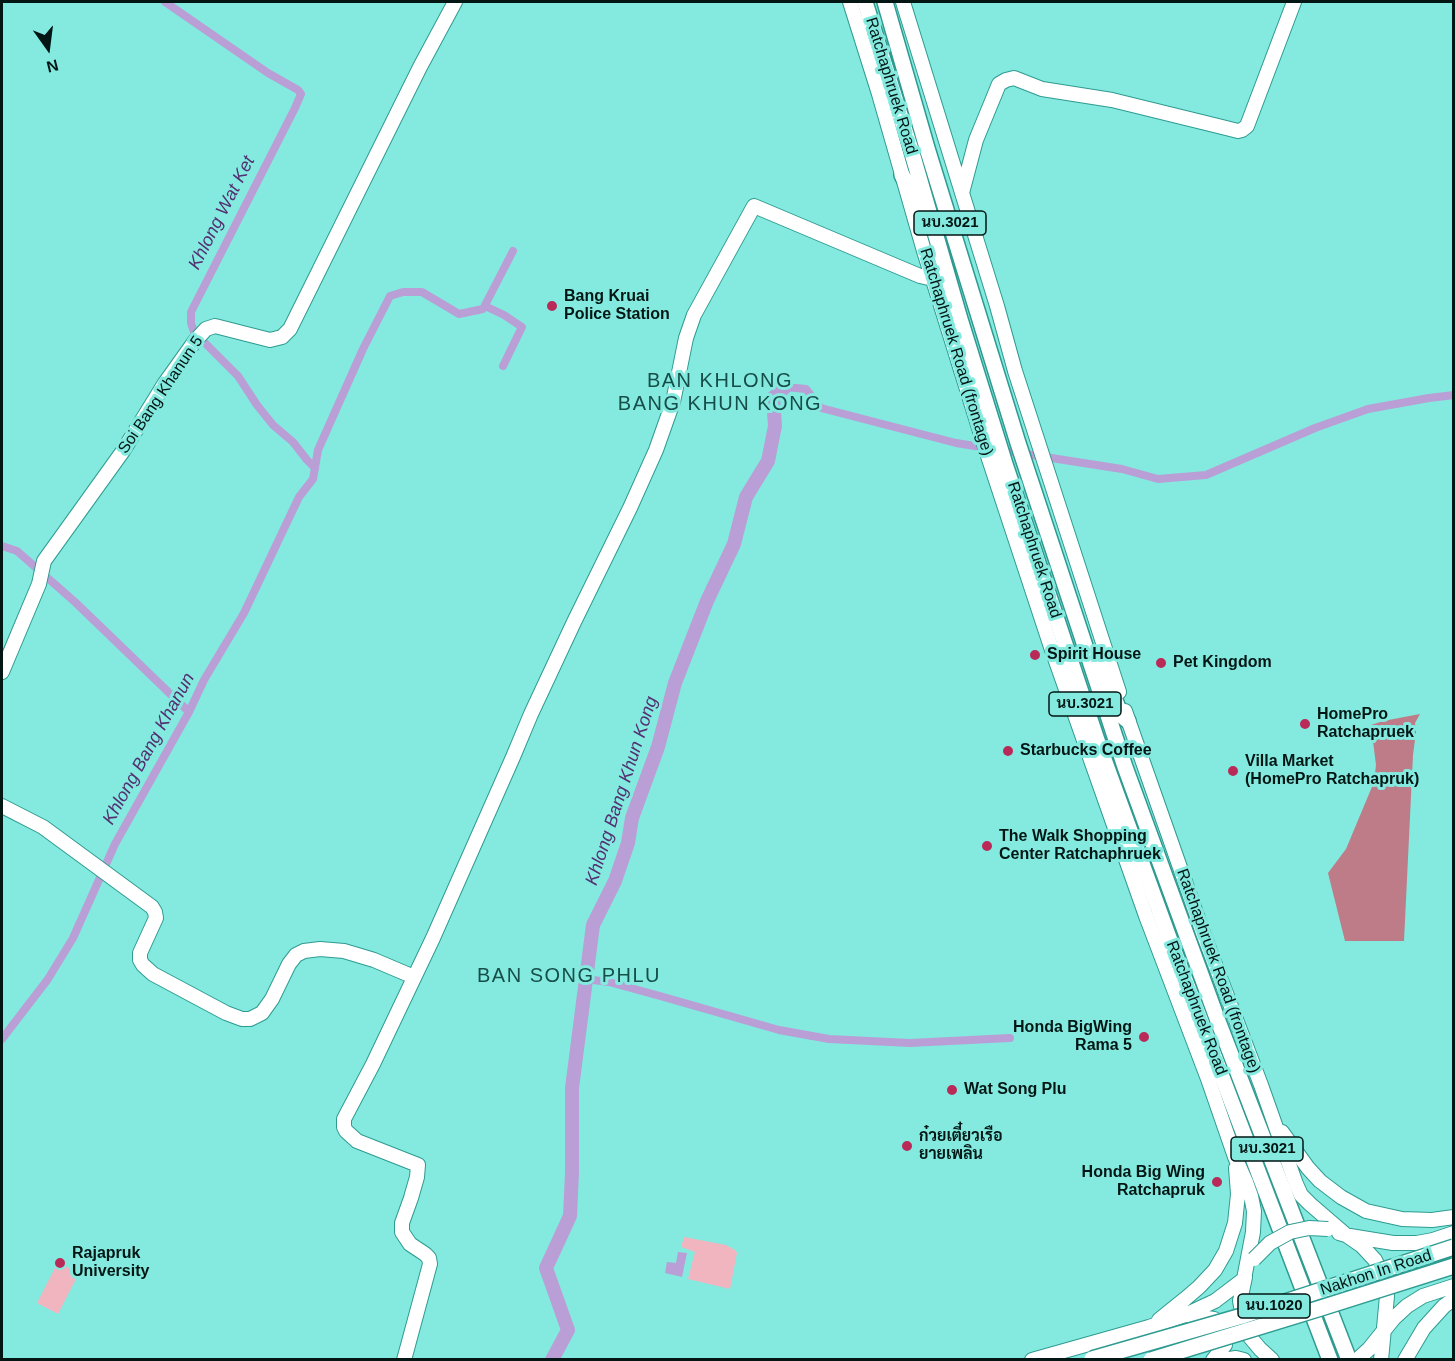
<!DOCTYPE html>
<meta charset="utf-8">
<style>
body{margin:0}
#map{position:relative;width:1455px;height:1361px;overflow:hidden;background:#84eadf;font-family:Helvetica,sans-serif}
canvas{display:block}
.frame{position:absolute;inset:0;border:3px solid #021614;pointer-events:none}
.north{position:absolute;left:18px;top:18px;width:60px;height:60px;-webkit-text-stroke:4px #84eadf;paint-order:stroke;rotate:166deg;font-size:16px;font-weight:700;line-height:24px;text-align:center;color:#021614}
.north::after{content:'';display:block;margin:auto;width:21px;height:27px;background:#021614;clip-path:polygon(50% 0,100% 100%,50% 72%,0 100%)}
</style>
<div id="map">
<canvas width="1455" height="1361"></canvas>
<div class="frame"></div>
<div class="north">N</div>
</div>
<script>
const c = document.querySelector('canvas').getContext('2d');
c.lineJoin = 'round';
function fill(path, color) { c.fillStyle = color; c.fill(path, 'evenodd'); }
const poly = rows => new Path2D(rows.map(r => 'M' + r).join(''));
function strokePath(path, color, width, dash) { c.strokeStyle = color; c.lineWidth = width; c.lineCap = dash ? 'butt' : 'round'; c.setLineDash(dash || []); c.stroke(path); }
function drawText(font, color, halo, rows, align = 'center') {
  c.font = font + ' Helvetica,Sarabun,sans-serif'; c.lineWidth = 6; c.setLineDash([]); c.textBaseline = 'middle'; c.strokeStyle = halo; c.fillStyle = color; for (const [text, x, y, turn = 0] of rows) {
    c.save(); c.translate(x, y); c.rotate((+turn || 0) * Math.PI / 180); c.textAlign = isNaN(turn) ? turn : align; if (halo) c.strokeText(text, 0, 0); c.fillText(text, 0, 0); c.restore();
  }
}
const green = poly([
 [684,1237,726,1245,735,1250,737,1253,730,1289,688,1279,695,1252,681,1247],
 [58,1262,79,1273,58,1314,37,1303]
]);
const forest = poly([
 [1420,714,1415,723,1416,732,1413,755,1404,941,1345,941,1328,873,1346,849,1374,782,1376,765,1371,725,1383,721]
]);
const water = poly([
 [678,1252,687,1253,682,1277,665,1273,667,1262,676,1263]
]);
const canal = poly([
 [165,2,268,73,298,90,301,94,295,108,191,312,191,323,194,332,238,376,257,405,273,425,293,442,307,460,315,468],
 [485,306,504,315,522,327,503,366],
 [785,387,806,389,821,408,956,443,987,448],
 [1000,450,1122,469,1158,479,1206,475,1315,428,1368,409,1429,398,1454,395],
 [2,546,17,551,75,602,189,712],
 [585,979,609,982,660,996,779,1030,829,1039,910,1043,1010,1038],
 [2,1039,48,979,73,938,115,844,189,712,204,680,244,613,299,497,313,479,318,450,363,349,390,296,403,292,422,292,459,314,483,309,513,251]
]);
const river = poly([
 [552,1360,568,1330,546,1268,570,1216,572,1173,572,1088,593,925,615,881,628,843,632,818,658,747,675,683,707,601,734,544,746,497,768,461,775,426,773,398,785,387]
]);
const secondary = poly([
 [850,2,879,94,924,251,983,441,1051,647,1146,916,1208,1079,1235,1157,1246,1182,1251,1196,1254,1211,1253,1232,1244,1279],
 [903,2,997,306,1015,371,1119,692],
 [962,193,976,140,999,84,1006,80,1014,78,1042,89,1112,100,1218,126,1238,131,1242,130,1247,126,1294,2],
 [2,672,39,584,44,561,123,451,165,383,195,341,206,329,215,326,270,340,282,337,290,329,420,67,455,2],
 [1125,711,1203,933,1261,1085,1296,1184,1301,1195,1310,1204,1346,1235],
 [2,806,43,827,152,907,155,912,156,918,140,953,140,960,143,965,153,974,226,1013,242,1019,250,1019,262,1013,272,999,289,964,296,955,304,951,320,949,344,951,374,960,414,977],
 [1282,1132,1308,1168,1320,1181,1341,1197,1366,1211,1402,1219,1432,1220,1454,1217],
 [1339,1233,1346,1235,1362,1246,1375,1260,1383,1277,1387,1296,1381,1360],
 [1350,1236,1393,1243,1417,1243,1433,1240,1454,1233],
 [1245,1277,1240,1301,1244,1322,1250,1337,1260,1349,1272,1360],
 [1185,1315,1214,1319,1224,1332,1225,1345,1213,1360],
 [1159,1320,1185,1299,1199,1287,1215,1270,1226,1251,1235,1223,1238,1194,1236,1168],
 [404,1360,430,1264,429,1258,425,1254,410,1244,402,1232,402,1223,411,1198,417,1177,418,1165,357,1141,346,1131,344,1127,344,1119,373,1064,433,938,513,757,531,714,574,622,630,508,656,450,673,402,686,338,694,315,754,206,920,276,933,279],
 [1032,1360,1149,1327,1185,1315,1215,1301,1244,1279],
 [1223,1360,1236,1358,1244,1360],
 [1357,1360,1369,1349,1394,1318,1407,1306,1423,1296,1454,1286],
 [1405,1360,1424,1328,1444,1306,1454,1299]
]);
const primary = poly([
 [865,2,912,153,960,319,1005,464,1097,740,1171,943,1330,1360],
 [885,2,927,148,1018,443,1125,767,1218,1021,1349,1360],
 [902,175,921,211],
 [1102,668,1121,715,1128,721]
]);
const secondaryBridge = poly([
 [1254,1259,1270,1243,1290,1232,1309,1228,1328,1229]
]);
const primaryBridge = poly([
 [1092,1359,1242,1316,1454,1247],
 [1151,1360,1321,1308,1454,1266]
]);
const markers = [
 [552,306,6,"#b92a59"],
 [1035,655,6,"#b92a59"],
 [1161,663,6,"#b92a59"],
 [1305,724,6,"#b92a59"],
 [1008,751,6,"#b92a59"],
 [1233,771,6,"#b92a59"],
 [987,846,6,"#b92a59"],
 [1144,1037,6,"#b92a59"],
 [952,1090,6,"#b92a59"],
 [907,1146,6,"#b92a59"],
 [1217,1182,6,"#b92a59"],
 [60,1263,6,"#b92a59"]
];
const shields = [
 [950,223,72],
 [1085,704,72],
 [1267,1149,72],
 [1274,1306,72]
];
const shieldNames = [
 ["นบ.3021",950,223],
 ["นบ.3021",1085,704],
 ["นบ.3021",1267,1149],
 ["นบ.1020",1274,1306]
];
const streetNames = [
 ["Ratchaphruek Road",891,86,73],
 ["Ratchaphruek Road (frontage)",956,352,73],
 ["Soi Bang Khanun 5",161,395,-56],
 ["Ratchaphruek Road",1034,550,72],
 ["Ratchaphruek Road (frontage)",1218,971,70],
 ["Ratchaphruek Road",1196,1008,69],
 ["Nakhon In Road",1376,1273,-18]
];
const poiNames = [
 ["Bang Kruai",564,297],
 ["Police Station",564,315],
 ["Spirit House",1047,655],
 ["Pet Kingdom",1173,663],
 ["HomePro",1317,715],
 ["Ratchapruek",1317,733],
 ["Starbucks Coffee",1020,751],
 ["Villa Market",1245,762],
 ["(HomePro Ratchapruk)",1245,780],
 ["The Walk Shopping",999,837],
 ["Center Ratchaphruek",999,855],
 ["Honda BigWing",1132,1028,"right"],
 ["Rama 5",1132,1046,"right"],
 ["Wat Song Plu",964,1090],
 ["ก๋วยเตี๋ยวเรือ",919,1137],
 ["ยายเพลิน",919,1155],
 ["Honda Big Wing",1205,1173,"right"],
 ["Ratchapruk",1205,1191,"right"],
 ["Rajapruk",72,1254],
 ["University",72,1272]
];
const waterNames = [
 ["Khlong Wat Ket",222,213,-63],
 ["Khlong Bang Khanun",149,749,-61],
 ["Khlong Bang Khun Kong",622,791,-72]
];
const quarterNames = [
 ["BAN KHLONG",720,381],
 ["BANG KHUN KONG",720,404],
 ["BAN SONG PHLU",569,976]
];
fill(green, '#f1b5c0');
fill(forest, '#bd7c88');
fill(water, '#b99fd5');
strokePath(canal, '#b99fd5', 8);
strokePath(river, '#b99fd5', 14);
strokePath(secondary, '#2e9b91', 16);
strokePath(primary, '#2e9b91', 18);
strokePath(secondary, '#fff', 14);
strokePath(primary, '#fff', 15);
strokePath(secondaryBridge, '#2e9b91', 16, []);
strokePath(primaryBridge, '#2e9b91', 18, []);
strokePath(secondaryBridge, '#fff', 14);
strokePath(primaryBridge, '#fff', 15);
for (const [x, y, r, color] of markers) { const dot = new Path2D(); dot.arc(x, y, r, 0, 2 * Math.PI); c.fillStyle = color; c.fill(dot); strokePath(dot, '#84eadf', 2); }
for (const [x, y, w] of shields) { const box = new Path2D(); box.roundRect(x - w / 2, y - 12, w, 24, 4.5); c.fillStyle = '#84eadf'; c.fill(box); strokePath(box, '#021614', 1.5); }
drawText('bold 15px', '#021614', null, shieldNames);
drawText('16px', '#021614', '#84eadf', streetNames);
drawText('bold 16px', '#021614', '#84eadf', poiNames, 'left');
drawText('italic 18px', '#533071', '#84eadf', waterNames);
c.letterSpacing = '1.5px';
drawText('20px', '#164e49', '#84eadf', quarterNames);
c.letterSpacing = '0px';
</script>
